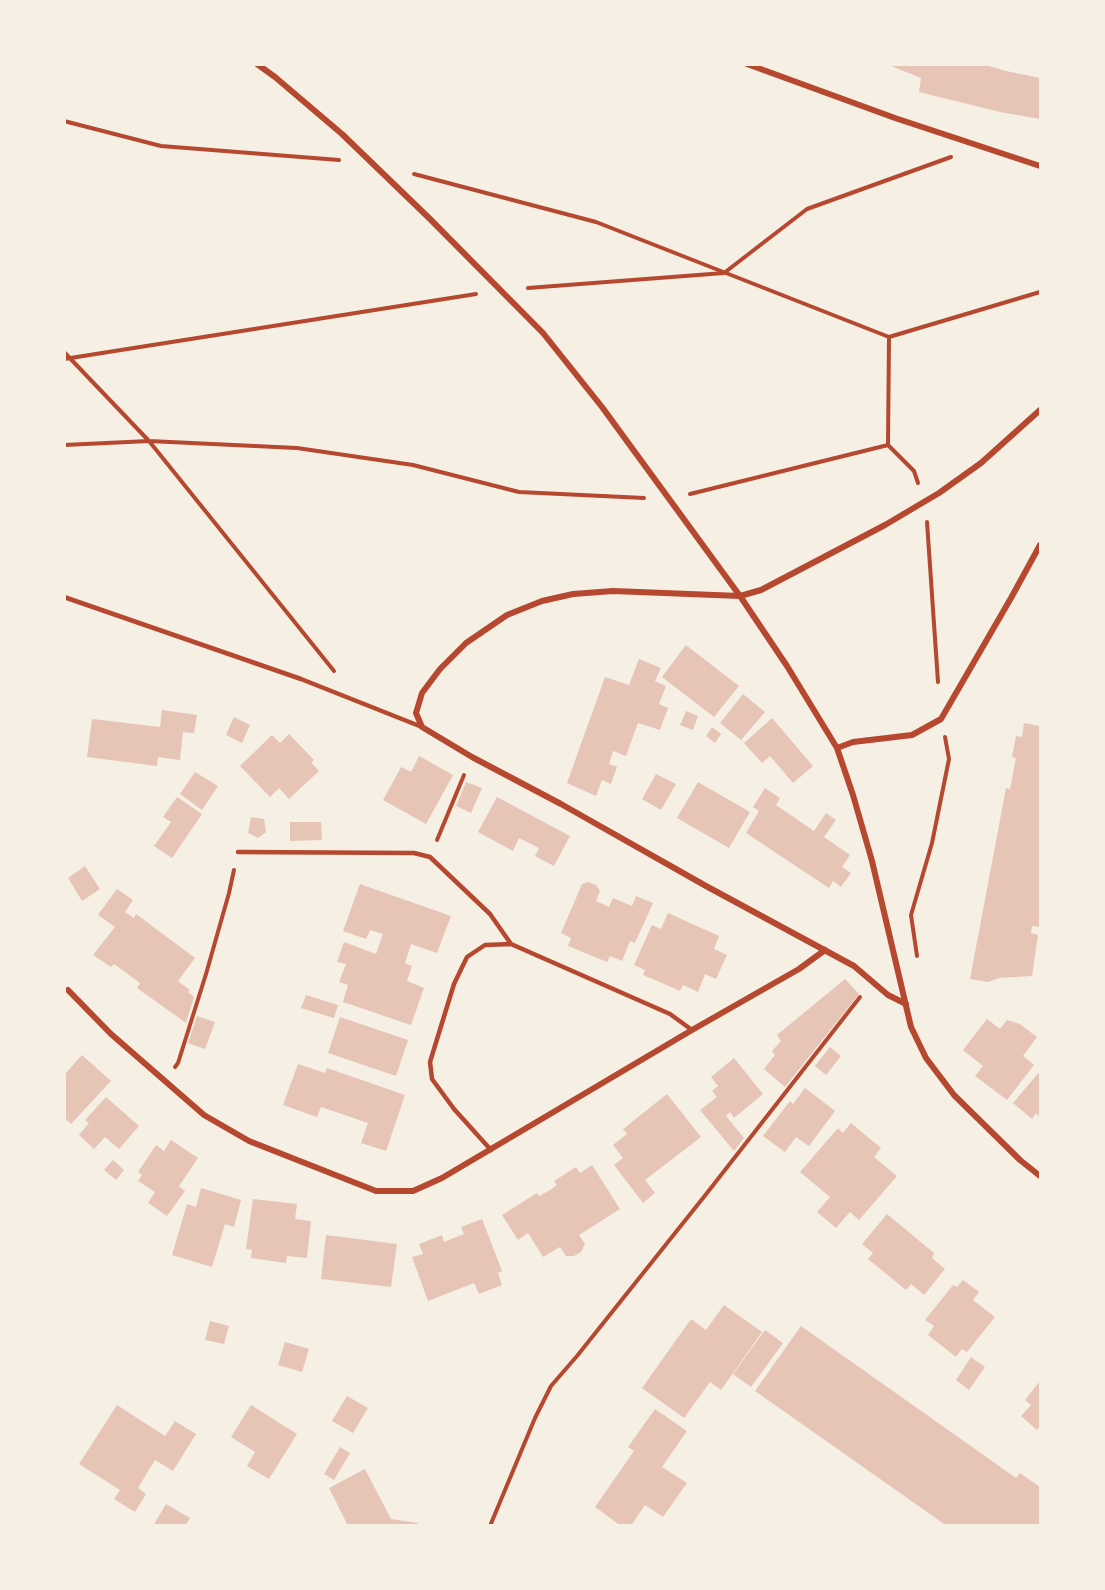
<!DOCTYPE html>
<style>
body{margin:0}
#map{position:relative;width:1105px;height:1590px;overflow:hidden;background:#f6efe4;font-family:"Libre Baskerville",serif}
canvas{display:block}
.frame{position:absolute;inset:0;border:66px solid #f6efe4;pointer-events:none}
</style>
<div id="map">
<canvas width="1105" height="1590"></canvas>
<div class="frame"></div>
</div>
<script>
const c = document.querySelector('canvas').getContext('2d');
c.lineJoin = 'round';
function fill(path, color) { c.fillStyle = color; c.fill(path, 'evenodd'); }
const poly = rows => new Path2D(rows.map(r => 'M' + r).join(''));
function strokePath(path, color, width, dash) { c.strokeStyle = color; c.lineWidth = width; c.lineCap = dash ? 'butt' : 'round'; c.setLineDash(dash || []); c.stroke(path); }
const building = poly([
 [886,64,982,64,1006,71,1040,78,1040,119,1000,112,919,92,921,78],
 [686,645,739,686,714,717,662,677],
 [639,659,661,668,655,681,666,686,659,704,668,708,660,730,638,723,626,756,613,751,609,764,617,767,611,784,602,780,596,796,567,783,605,677,629,685],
 [743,694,765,712,741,740,720,723],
 [162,710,197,715,194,733,183,732,180,760,158,757,157,766,87,757,92,719,160,727],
 [686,711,698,716,693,730,680,725],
 [234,717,250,725,242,743,226,735],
 [772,718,813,766,793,783,770,756,762,763,744,743],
 [1024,723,1040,726,1040,904,1039,912,1040,913,1040,927,1032,926,1031,933,1038,935,1032,976,999,978,988,982,970,979,1006,788,1010,789,1016,758,1012,757,1016,736,1022,737],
 [712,727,721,734,715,743,706,736],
 [289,734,314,760,311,762,319,771,289,799,279,788,270,797,240,766,272,735,280,743],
 [419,756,453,775,426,824,383,800,401,767,411,772],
 [195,772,218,786,202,810,180,794],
 [656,774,676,784,661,810,642,799],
 [466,782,482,788,471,813,456,806],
 [698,782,750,812,729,848,677,818],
 [765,788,780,798,776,805,814,831,826,813,836,820,824,837,850,855,842,867,851,873,841,887,833,881,829,888,746,833,759,811,753,807],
 [177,797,202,814,172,858,154,846,171,822,163,817],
 [497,797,570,836,554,866,535,856,539,848,519,838,513,851,478,832],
 [251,817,264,819,266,832,258,838,248,833],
 [290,822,321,822,322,840,290,841],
 [85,866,100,889,82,901,68,878],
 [588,882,596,885,600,891,596,901,609,907,613,898,632,906,636,896,653,903,635,943,630,941,622,961,610,956,607,962,568,946,571,938,561,933,582,884],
 [360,884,451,916,437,953,411,944,405,963,412,966,407,981,424,988,411,1025,343,1002,348,985,339,982,346,964,337,962,344,942,376,954,383,934,370,930,366,939,343,931],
 [117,889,133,900,125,912,134,918,136,914,195,958,178,981,190,990,188,992,194,997,186,1023,137,988,140,983,114,964,111,967,93,955,115,927,98,915],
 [668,913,719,936,714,949,727,955,716,979,705,974,698,992,683,985,680,991,662,983,643,975,645,970,634,965,652,925,661,929],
 [845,979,859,994,785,1087,764,1069,775,1055,772,1051,781,1041,777,1035],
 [306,995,338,1005,334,1018,301,1008],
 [197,1016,215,1022,205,1049,188,1043],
 [340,1017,408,1040,396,1076,328,1053],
 [987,1019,1000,1029,1007,1020,1020,1024,1037,1037,1023,1056,1034,1065,1007,1100,975,1076,983,1066,963,1050],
 [830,1047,841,1056,826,1075,815,1066],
 [82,1055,111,1081,71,1124,64,1118,64,1075],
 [734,1058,763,1094,734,1118,730,1112,726,1116,744,1138,734,1151,700,1110,717,1097,712,1091,718,1086,711,1077],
 [298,1064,325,1073,327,1068,405,1095,386,1151,361,1143,368,1123,321,1107,317,1117,283,1105],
 [1040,1071,1040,1118,1036,1113,1032,1119,1013,1103],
 [805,1088,835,1111,809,1146,796,1137,785,1152,763,1136,790,1101,793,1104],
 [667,1094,701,1137,645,1180,655,1193,643,1203,614,1165,623,1158,613,1145,627,1134,623,1129],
 [106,1097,139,1126,119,1149,105,1137,94,1149,79,1135,89,1123,85,1120],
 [851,1123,881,1148,874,1157,897,1176,859,1220,850,1212,836,1228,817,1212,830,1197,800,1172,838,1128,843,1133],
 [171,1140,198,1158,179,1186,185,1191,167,1216,148,1203,155,1192,138,1181,142,1175,138,1172,156,1145,164,1151],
 [113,1160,124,1170,116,1180,104,1170],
 [592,1165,620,1209,579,1235,585,1244,581,1252,574,1256,566,1256,560,1247,543,1257,528,1233,518,1240,502,1215,537,1193,539,1196,550,1190,557,1185,554,1181,576,1167,580,1173],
 [201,1188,241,1200,234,1227,225,1224,212,1267,172,1255,187,1204,196,1207],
 [253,1199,297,1204,295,1219,311,1221,307,1258,287,1256,286,1263,251,1258,252,1250,246,1249],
 [887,1214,934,1253,932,1258,945,1269,924,1295,911,1284,906,1290,868,1259,873,1253,862,1244],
 [482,1219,502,1271,498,1273,502,1285,479,1294,474,1283,428,1301,412,1257,423,1254,419,1244,442,1235,444,1242,464,1234,461,1227],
 [326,1235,397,1244,391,1287,321,1279],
 [963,1280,979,1292,973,1300,995,1317,967,1352,962,1349,956,1357,928,1335,934,1326,925,1320,953,1285,957,1287],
 [724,1305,762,1332,721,1390,710,1382,684,1418,642,1388,691,1319,706,1330],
 [210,1321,229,1326,224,1344,205,1340],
 [801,1326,1016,1478,1020,1473,1040,1487,1040,1526,947,1526,755,1391],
 [765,1330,783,1343,751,1387,733,1374],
 [285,1342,309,1349,302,1372,278,1365],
 [971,1357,985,1367,969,1390,956,1380],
 [1040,1381,1040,1426,1037,1430,1021,1416,1031,1405,1025,1400],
 [347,1396,368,1408,353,1433,332,1421],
 [117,1405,165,1436,175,1421,196,1434,173,1471,155,1460,138,1488,146,1494,135,1512,114,1499,120,1490,79,1464],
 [251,1405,297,1434,269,1479,247,1466,255,1452,231,1437],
 [655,1409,687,1431,662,1467,687,1483,663,1517,645,1505,631,1526,621,1526,595,1507,634,1451,628,1447],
 [340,1447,350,1453,334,1480,324,1474],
 [365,1469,391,1519,418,1523,417,1526,348,1526,329,1488],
 [166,1504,190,1518,185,1526,153,1526]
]);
const path = poly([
 [64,121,161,146,339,160],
 [414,174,596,222,889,337,888,445,690,494],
 [528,288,724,273,807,209,951,157],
 [889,337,1040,292],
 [64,352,149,441,297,448,413,465,519,492,644,498],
 [64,359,476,294],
 [64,445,149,441,334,671],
 [888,445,914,471,918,483],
 [927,522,938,682],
 [437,840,464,775],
 [917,956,911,915,932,843,949,759,945,737],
 [175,1067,178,1063,206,974,229,893,234,870],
 [490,1526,535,1418,551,1386,577,1356,707,1193,860,997]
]);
const service = poly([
 [64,597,301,679,422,727],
 [238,852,414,853,430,857,490,914,511,944],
 [491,1150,454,1109,432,1079,430,1062,454,984,467,957,485,945,511,944,670,1014,692,1030]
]);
const minor = poly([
 [257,64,275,77,342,134,429,218,543,333,602,407,740,596,787,666,837,748,853,795,872,861,911,1027,926,1058,954,1095,1020,1160,1040,1176],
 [747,64,895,118,1040,166],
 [837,748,853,742,912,735,941,719,1011,598,1040,545],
 [68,990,111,1034,204,1115,249,1141,376,1191,413,1191,442,1178,692,1030,799,969,825,950],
 [906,1004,888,995,854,966,706,886,561,804,472,757,422,727,416,713,422,693,440,669,466,643,507,615,542,601,573,594,613,591,740,596,761,590,885,525,939,493,981,463,1040,410]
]);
fill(building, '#e6c5b7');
strokePath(path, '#b5482f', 4);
strokePath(service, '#b5482f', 4.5);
strokePath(minor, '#b5482f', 6);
</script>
